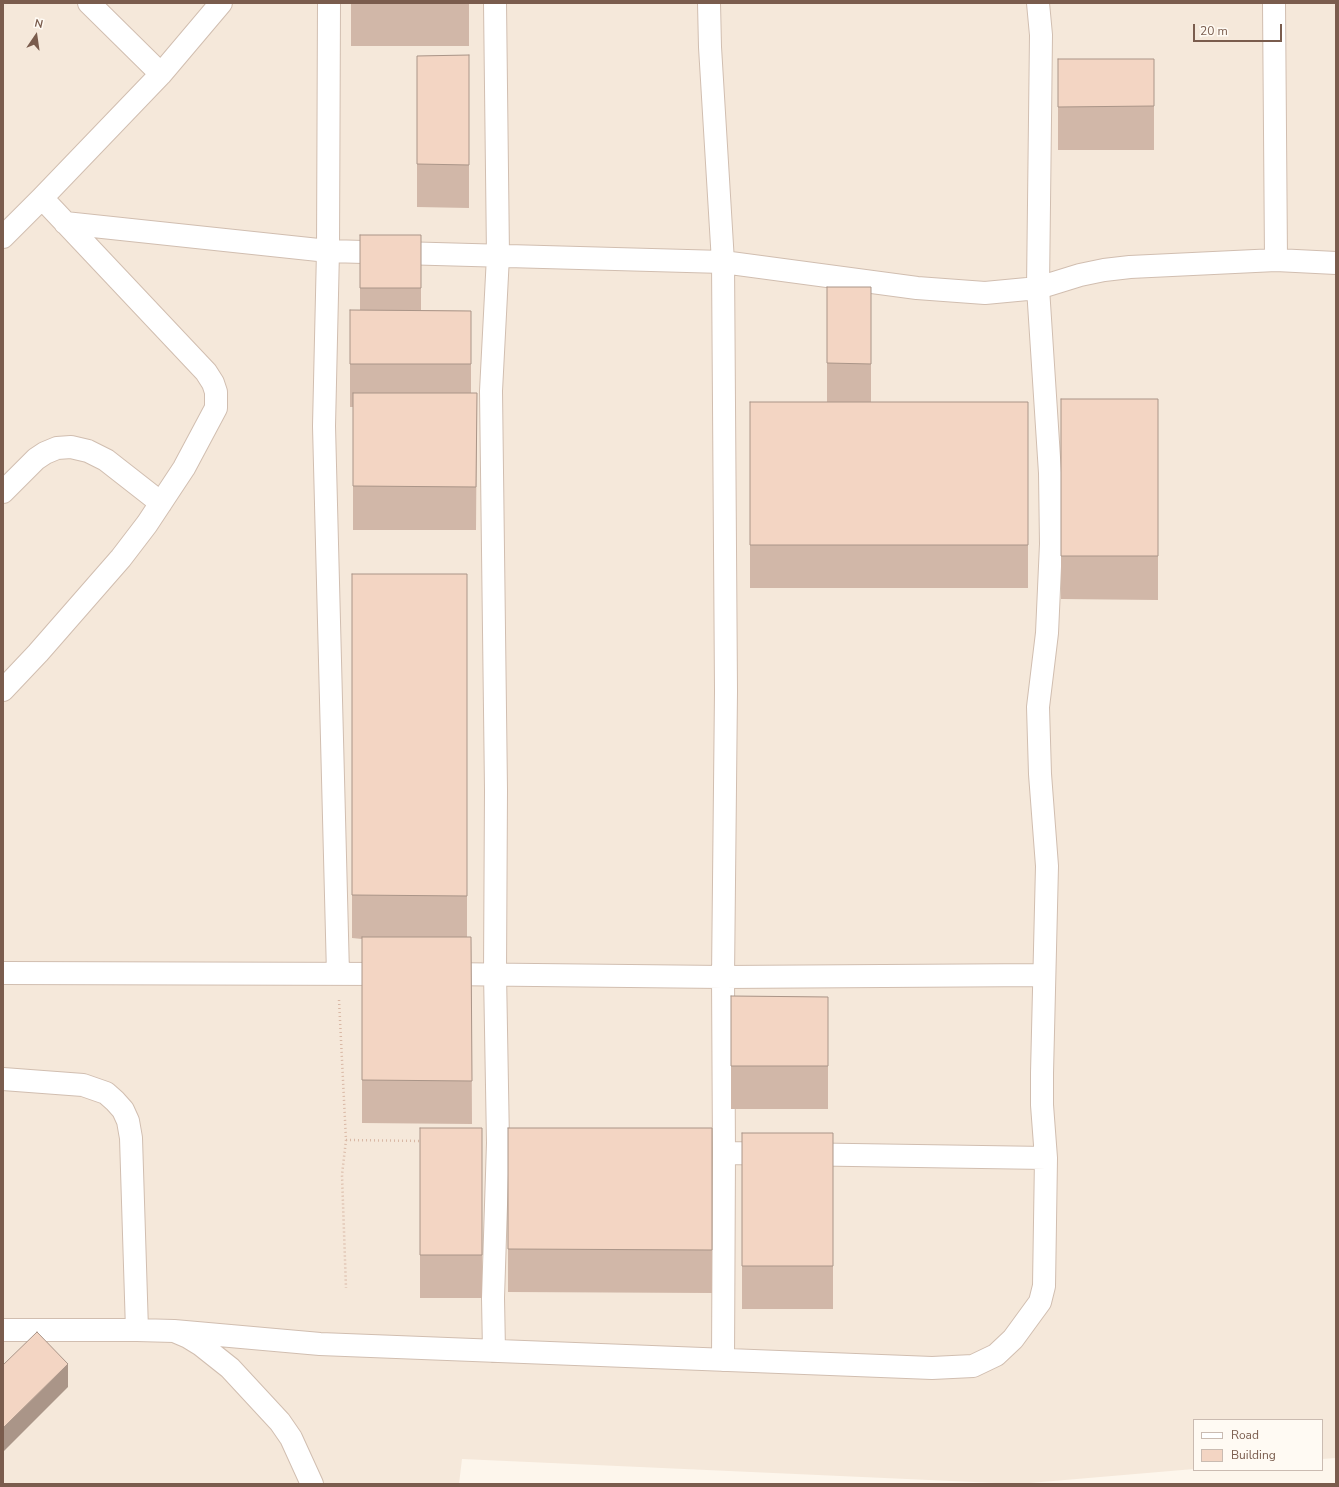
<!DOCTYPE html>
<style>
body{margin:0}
#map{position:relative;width:1339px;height:1487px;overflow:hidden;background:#fdf6ec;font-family:"Nunito Sans",sans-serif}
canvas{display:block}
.frame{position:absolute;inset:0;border:4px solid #7a5c4d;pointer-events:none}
.legend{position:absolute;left:1193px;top:1419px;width:130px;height:52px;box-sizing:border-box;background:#fffaf3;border:1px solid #cabbb1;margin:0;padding:5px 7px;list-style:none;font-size:12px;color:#7a5c4d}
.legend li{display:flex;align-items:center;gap:8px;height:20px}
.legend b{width:20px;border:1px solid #cabbb1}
.north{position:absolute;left:16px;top:16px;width:40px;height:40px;-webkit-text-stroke:3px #fffaf3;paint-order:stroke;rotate:13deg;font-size:11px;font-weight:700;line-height:16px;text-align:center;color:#7a5c4d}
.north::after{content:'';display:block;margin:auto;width:14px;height:18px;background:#7a5c4d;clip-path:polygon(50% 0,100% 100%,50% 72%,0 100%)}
.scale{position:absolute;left:1193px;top:24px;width:89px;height:18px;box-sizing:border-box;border:2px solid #7a5c4d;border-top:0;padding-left:5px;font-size:12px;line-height:14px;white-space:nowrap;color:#7a5c4d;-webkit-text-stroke:3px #fffaf3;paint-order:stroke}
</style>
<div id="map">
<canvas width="1339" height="1487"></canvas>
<div class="frame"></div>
<ul class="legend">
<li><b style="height:5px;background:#fff"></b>Road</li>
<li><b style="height:11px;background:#f3d5c3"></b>Building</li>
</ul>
<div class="north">N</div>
<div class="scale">20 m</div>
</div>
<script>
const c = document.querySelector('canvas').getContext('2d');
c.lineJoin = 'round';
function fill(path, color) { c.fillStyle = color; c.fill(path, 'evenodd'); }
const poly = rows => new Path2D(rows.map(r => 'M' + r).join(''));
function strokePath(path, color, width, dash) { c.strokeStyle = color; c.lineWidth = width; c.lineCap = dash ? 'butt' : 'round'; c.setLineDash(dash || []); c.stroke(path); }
const residential = poly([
 [3,3,1336,3,1336,1458,1322,1459,1322,1420,1194,1420,1194,1469,1018,1484,462,1459,459,1484,3,1484]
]);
const path = poly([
 [339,1000,346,1140,342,1175,346,1288],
 [346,1140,423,1141]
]);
const street = poly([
 [89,3,161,74],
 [329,3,328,251,324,426,338,974],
 [709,3,710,47,723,262,726,691,723,977,724,1153,723,1360],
 [1274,3,1276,260],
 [65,223,328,251,723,262,917,288,985,293,1038,288,1080,275,1104,270,1130,267,1276,260,1336,263],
 [3,237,42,198,161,74,221,3],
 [3,492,36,459,45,453,57,448,71,447,88,451,106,460,161,503],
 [3,690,38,653,121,558,147,524,184,468,216,408,216,392,213,383,206,372,42,198],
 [3,973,392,974],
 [442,974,723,977,1044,975],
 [3,1079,83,1085,106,1093,115,1101,123,1110,128,1121,131,1138,137,1330],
 [724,1153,1046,1158],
 [3,1330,137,1330,174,1331,188,1337,201,1345,230,1368,280,1422,291,1438,312,1484],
 [174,1331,320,1344,932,1368,973,1366,996,1355,1013,1339,1040,1302,1044,1286,1046,1158,1042,1105,1042,1073,1047,866,1040,774,1038,707,1047,633,1051,544,1050,473,1038,288,1041,35,1038,3],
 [494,1351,493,1298,498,1143,495,973,496,790,491,391,498,256,495,3]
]);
const wall = poly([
 [351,3,469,3,469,46,351,46],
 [469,55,469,208,417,207,417,56],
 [1058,59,1154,59,1154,150,1058,150],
 [360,235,421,235,421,310,471,311,471,393,477,393,476,530,353,530,353,407,350,407,350,310,360,310],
 [827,287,871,287,871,402,1028,402,1028,588,750,588,750,402,827,402],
 [1061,399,1158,399,1158,600,1061,599],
 [352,574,467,574,467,937,471,937,472,1124,362,1123,362,939,352,938],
 [731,996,828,997,828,1109,731,1109],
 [420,1128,482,1128,482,1298,420,1298],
 [508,1128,712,1128,712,1293,508,1292],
 [742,1133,833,1133,833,1309,742,1309]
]);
const shadedWall = poly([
 [68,1364,68,1387,3,1452,3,1428]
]);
const building = poly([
 [469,55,469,165,417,164,417,56,469,55],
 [1058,59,1154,59,1154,106,1058,107,1058,59],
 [360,235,421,235,421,288,360,288,360,235],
 [827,287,871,287,871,364,827,363,827,287],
 [350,310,471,311,471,364,350,364,350,310],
 [353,393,477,393,476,487,353,486,353,393],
 [1061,399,1158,399,1158,556,1061,556,1061,399],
 [750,402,1028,402,1028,545,750,545,750,402],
 [352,574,467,574,467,896,352,895,352,574],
 [362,937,471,937,472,1081,362,1080,362,937],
 [731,996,828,997,828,1066,731,1066,731,996],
 [420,1128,482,1128,482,1255,420,1255,420,1128],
 [508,1128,712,1128,712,1250,508,1249,508,1128],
 [742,1133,833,1133,833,1266,742,1266,742,1133],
 [37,1332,68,1364,3,1428,3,1365,37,1332]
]);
fill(residential, '#f5e8da');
strokePath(street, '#d1beb0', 24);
strokePath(path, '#d9b8a5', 2.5, [1, 3]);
strokePath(street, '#fff', 22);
fill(wall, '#d1b7a8');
fill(shadedWall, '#aa9588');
fill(building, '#f3d5c3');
strokePath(building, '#aa9588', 1);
</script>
